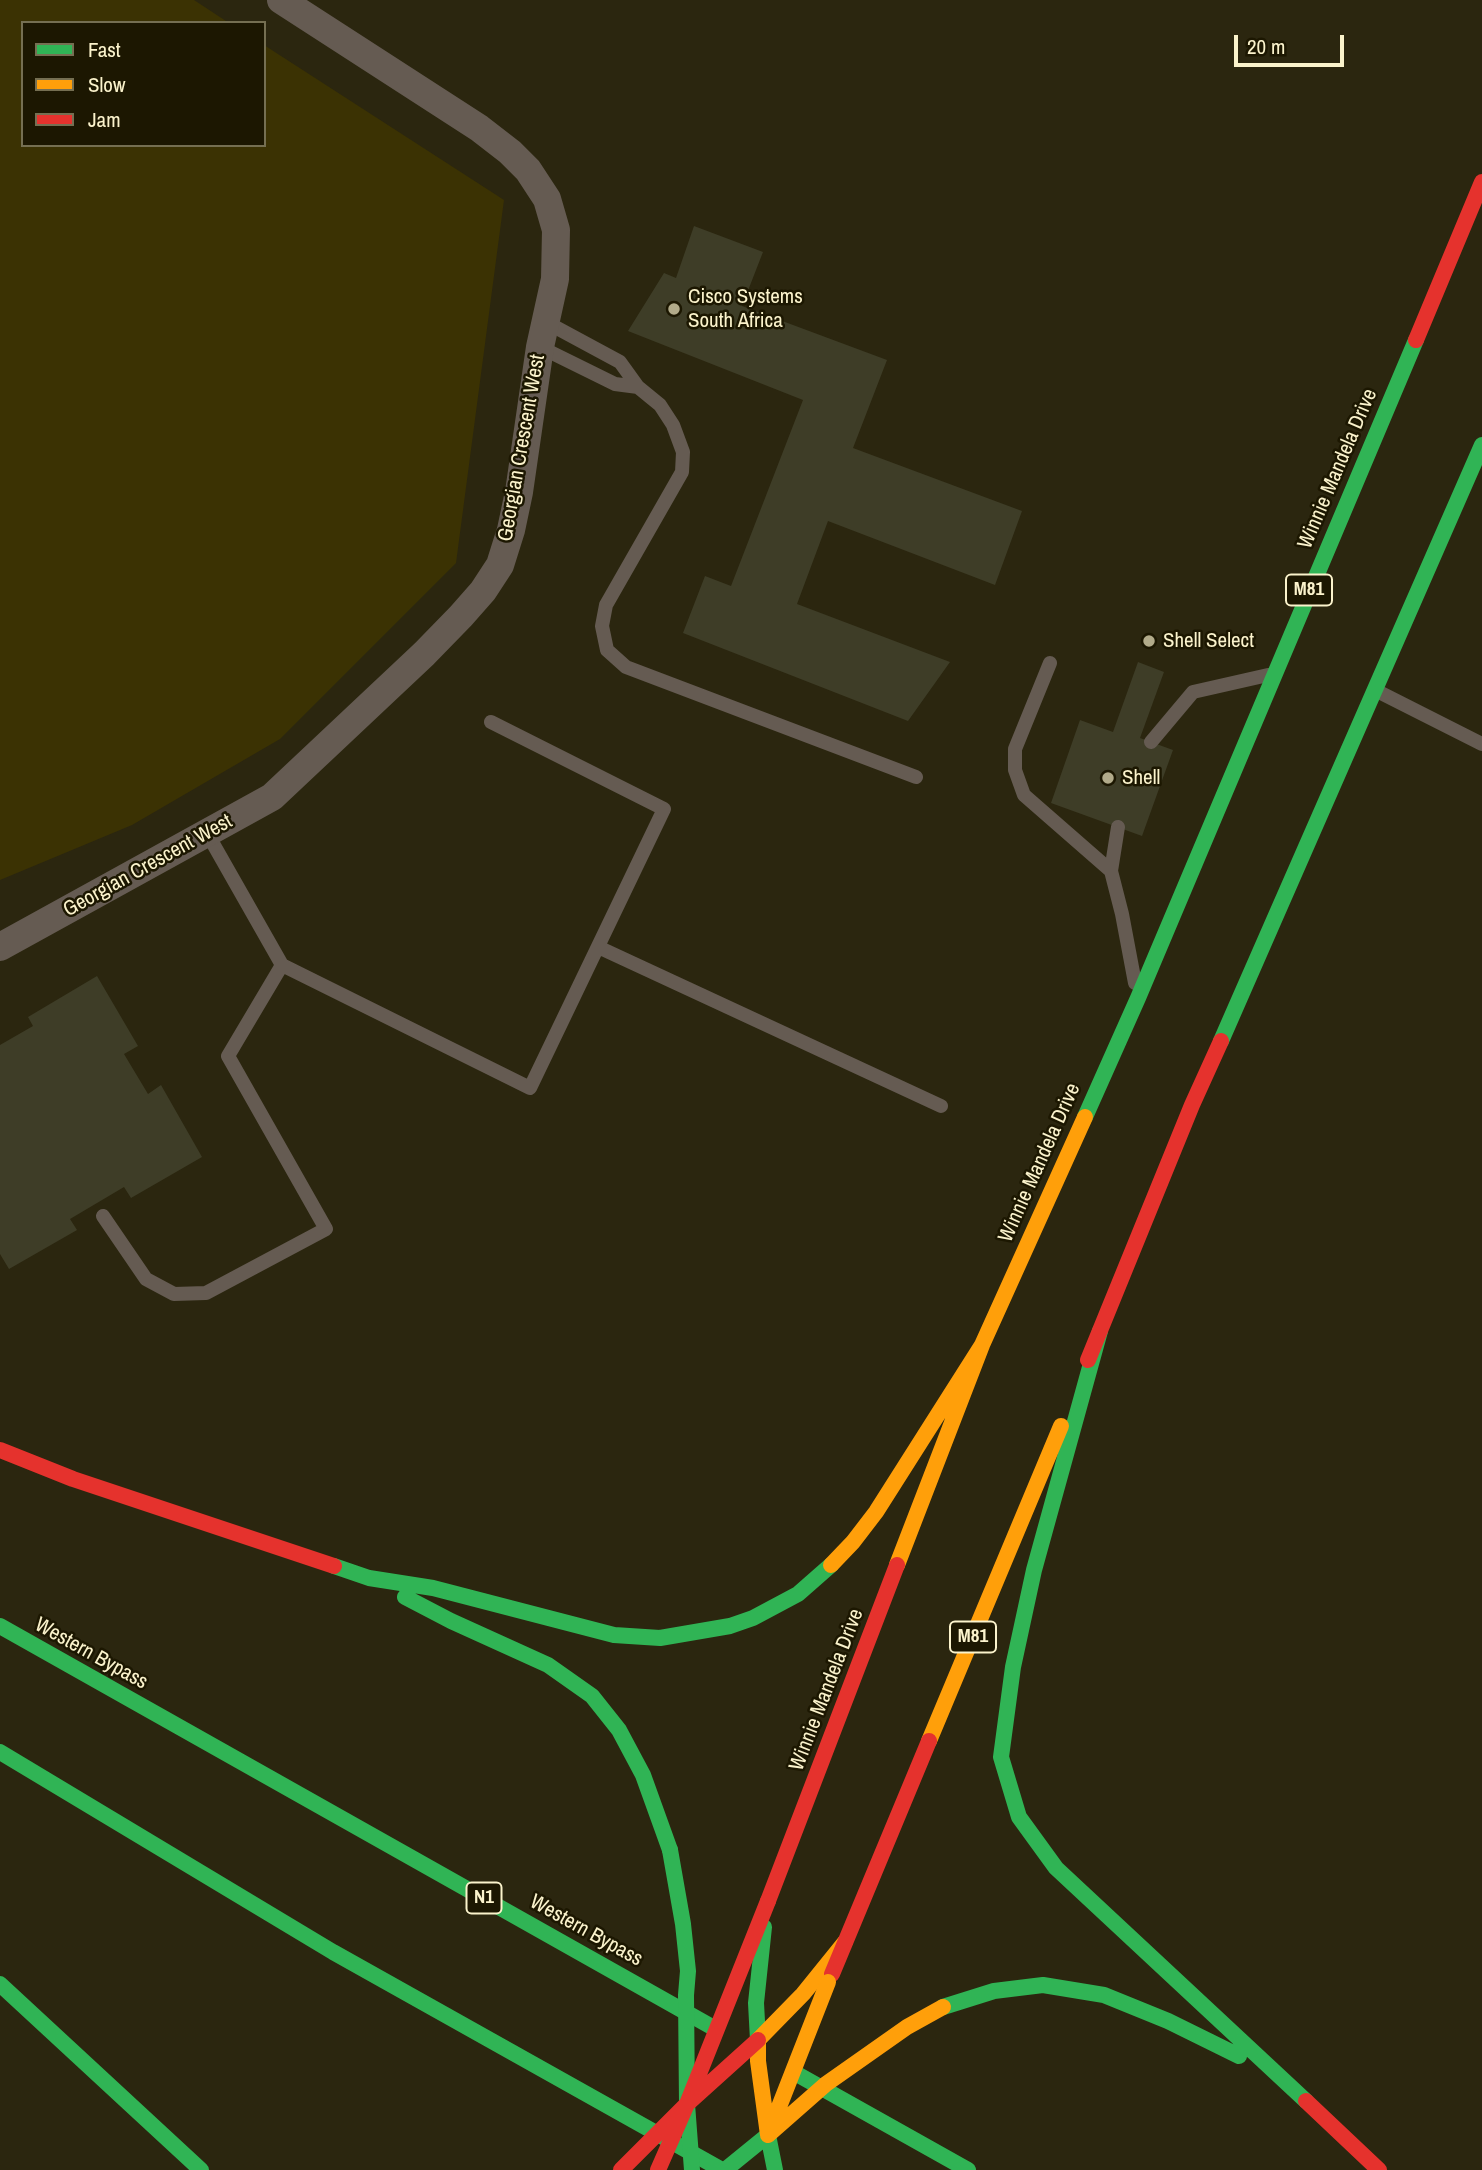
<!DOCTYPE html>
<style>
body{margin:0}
#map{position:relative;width:1482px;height:2170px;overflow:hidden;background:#2b260f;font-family:"Archivo Narrow",sans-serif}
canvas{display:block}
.legend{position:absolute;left:21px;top:21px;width:245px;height:126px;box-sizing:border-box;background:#1c1701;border:2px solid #756f52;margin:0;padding:9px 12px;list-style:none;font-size:21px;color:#fbf3cc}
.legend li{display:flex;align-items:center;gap:14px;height:35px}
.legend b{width:35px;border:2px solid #756f52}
.scale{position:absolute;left:1234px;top:35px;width:110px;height:32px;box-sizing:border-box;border:4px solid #fbf3cc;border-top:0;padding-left:9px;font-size:21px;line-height:24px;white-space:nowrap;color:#fbf3cc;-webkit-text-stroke:5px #1c1701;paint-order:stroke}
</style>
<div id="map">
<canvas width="1482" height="2170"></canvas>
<ul class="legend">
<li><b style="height:9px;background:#30b455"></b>Fast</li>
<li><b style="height:9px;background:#ff9f0a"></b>Slow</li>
<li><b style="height:9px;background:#e5322d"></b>Jam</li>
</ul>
<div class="scale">20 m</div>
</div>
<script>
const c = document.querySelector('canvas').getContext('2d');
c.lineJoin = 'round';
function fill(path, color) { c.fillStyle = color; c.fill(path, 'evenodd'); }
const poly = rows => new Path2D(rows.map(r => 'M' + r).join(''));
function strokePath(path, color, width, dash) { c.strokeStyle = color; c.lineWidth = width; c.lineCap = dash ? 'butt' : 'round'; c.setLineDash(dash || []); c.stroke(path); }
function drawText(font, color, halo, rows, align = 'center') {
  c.font = font + ' "Archivo Narrow",sans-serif'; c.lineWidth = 5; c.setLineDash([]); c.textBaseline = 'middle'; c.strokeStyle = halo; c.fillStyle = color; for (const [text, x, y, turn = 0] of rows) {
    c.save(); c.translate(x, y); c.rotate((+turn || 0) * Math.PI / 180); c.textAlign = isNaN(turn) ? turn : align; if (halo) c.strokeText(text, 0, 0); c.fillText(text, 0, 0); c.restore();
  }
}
const built = poly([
 [0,0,194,0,229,23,23,23,23,145,264,145,264,45,504,200,456,563,280,739,132,825,0,880]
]);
const building = poly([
 [694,226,763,252,742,306,887,360,853,448,1022,511,995,585,828,521,797,604,950,662,908,721,683,633,705,576,731,586,803,400,628,331,664,273,676,278],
 [1138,662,1164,672,1140,738,1173,750,1142,836,1051,803,1080,720,1113,732],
 [97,976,138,1046,124,1054,148,1094,161,1085,202,1157,131,1198,124,1187,70,1219,77,1230,9,1269,0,1254,0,1045,33,1026,28,1017]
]);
const lane = poly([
 [544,321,620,362,638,387,660,405,673,425,683,452,682,472,606,605,602,626,607,650,626,667,916,777],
 [540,347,615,384,638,387],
 [1050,663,1015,749,1015,770,1024,795,1111,871],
 [1377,691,1482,744],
 [1151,742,1193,692,1268,675],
 [1118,827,1111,871,1122,914,1135,983],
 [207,833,282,965,530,1088,664,809,491,722],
 [598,947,941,1106],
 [103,1216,146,1279,174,1294,206,1293,326,1229,228,1056,282,965]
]);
const street = poly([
 [0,947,272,797,424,654,461,616,483,591,500,565,511,530,519,492,540,347,555,279,556,230,547,199,528,170,510,152,479,128,281,0]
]);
const fast = poly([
 [1221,1041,1482,445],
 [1085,1117,1138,998,1416,340],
 [1100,1331,1034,1570,1013,1667,1001,1757,1019,1817,1056,1868,1306,2101],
 [334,1566,369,1578,433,1588,614,1635,660,1638,730,1626,753,1618,798,1594,831,1565],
 [405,1597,451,1621,548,1665,592,1696,619,1730,643,1775,670,1850],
 [0,1626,712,2027],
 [0,1752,333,1952,722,2170],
 [0,1984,201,2170],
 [943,2007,994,1991,1043,1985,1104,1995,1168,2021,1239,2056],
 [758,2040,756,2003,764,1927],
 [795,2073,968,2170],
 [725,2170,768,2135,775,2170]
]);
const slow = poly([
 [831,1565,853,1542,876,1512,982,1345],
 [897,1565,982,1345,1085,1117],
 [929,1741,1061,1426],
 [758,2040,803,1994,845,1942]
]);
const jam = poly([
 [1416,340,1482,182],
 [1088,1360,1192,1105,1221,1041],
 [0,1450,73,1479,334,1566],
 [768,1901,897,1565],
 [832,1974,929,1741],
 [1306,2101,1379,2170]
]);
const fastBridge = poly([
 [670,1850,683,1924,688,1971,686,1995,687,2104,692,2170]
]);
const slowBridge = poly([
 [758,2040,758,2061,768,2135],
 [768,2135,828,1982],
 [768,2135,826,2084,907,2027,943,2007]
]);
const jamBridge = poly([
 [621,2170,687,2104,758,2040],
 [658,2170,687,2104,768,1901]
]);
const markers = [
 [674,309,7,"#b2ab8a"],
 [1149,641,7,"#b2ab8a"],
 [1108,778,7,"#b2ab8a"]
];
const shields = [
 [1309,590,46],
 [973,1637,46],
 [484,1898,35]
];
const shieldNames = [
 ["M81",1309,590],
 ["M81",973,1637],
 ["N1",484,1898]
];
const poiNames = [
 ["Cisco Systems",688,297],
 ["South Africa",688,321],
 ["Shell Select",1163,641],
 ["Shell",1122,778]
];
const streetNames = [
 ["Georgian Crescent West",522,448,-80],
 ["Winnie Mandela Drive",1338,469,-67],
 ["Georgian Crescent West",148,866,-29],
 ["Winnie Mandela Drive",1040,1163,-66],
 ["Western Bypass",91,1654,29],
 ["Winnie Mandela Drive",827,1690,-69],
 ["Western Bypass",586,1931,29]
];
fill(built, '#3b3203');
fill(building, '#3e3d27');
strokePath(lane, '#655b52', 14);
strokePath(street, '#655b52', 28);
strokePath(fast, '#30b455', 16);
strokePath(slow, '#ff9f0a', 16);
strokePath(jam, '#e5322d', 16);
strokePath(fastBridge, '#30b455', 16);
strokePath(slowBridge, '#ff9f0a', 16);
strokePath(jamBridge, '#e5322d', 16);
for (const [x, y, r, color] of markers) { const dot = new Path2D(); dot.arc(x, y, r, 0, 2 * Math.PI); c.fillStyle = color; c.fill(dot); strokePath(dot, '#1c1701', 2.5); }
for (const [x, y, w] of shields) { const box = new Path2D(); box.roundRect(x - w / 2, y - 15.5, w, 31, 5); c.fillStyle = '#1c1701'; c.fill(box); strokePath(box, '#fbf3cc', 2); }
drawText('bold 19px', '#fbf3cc', null, shieldNames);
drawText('21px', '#fbf3cc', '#1c1701', poiNames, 'left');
drawText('21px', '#fbf3cc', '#1c1701', streetNames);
</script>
